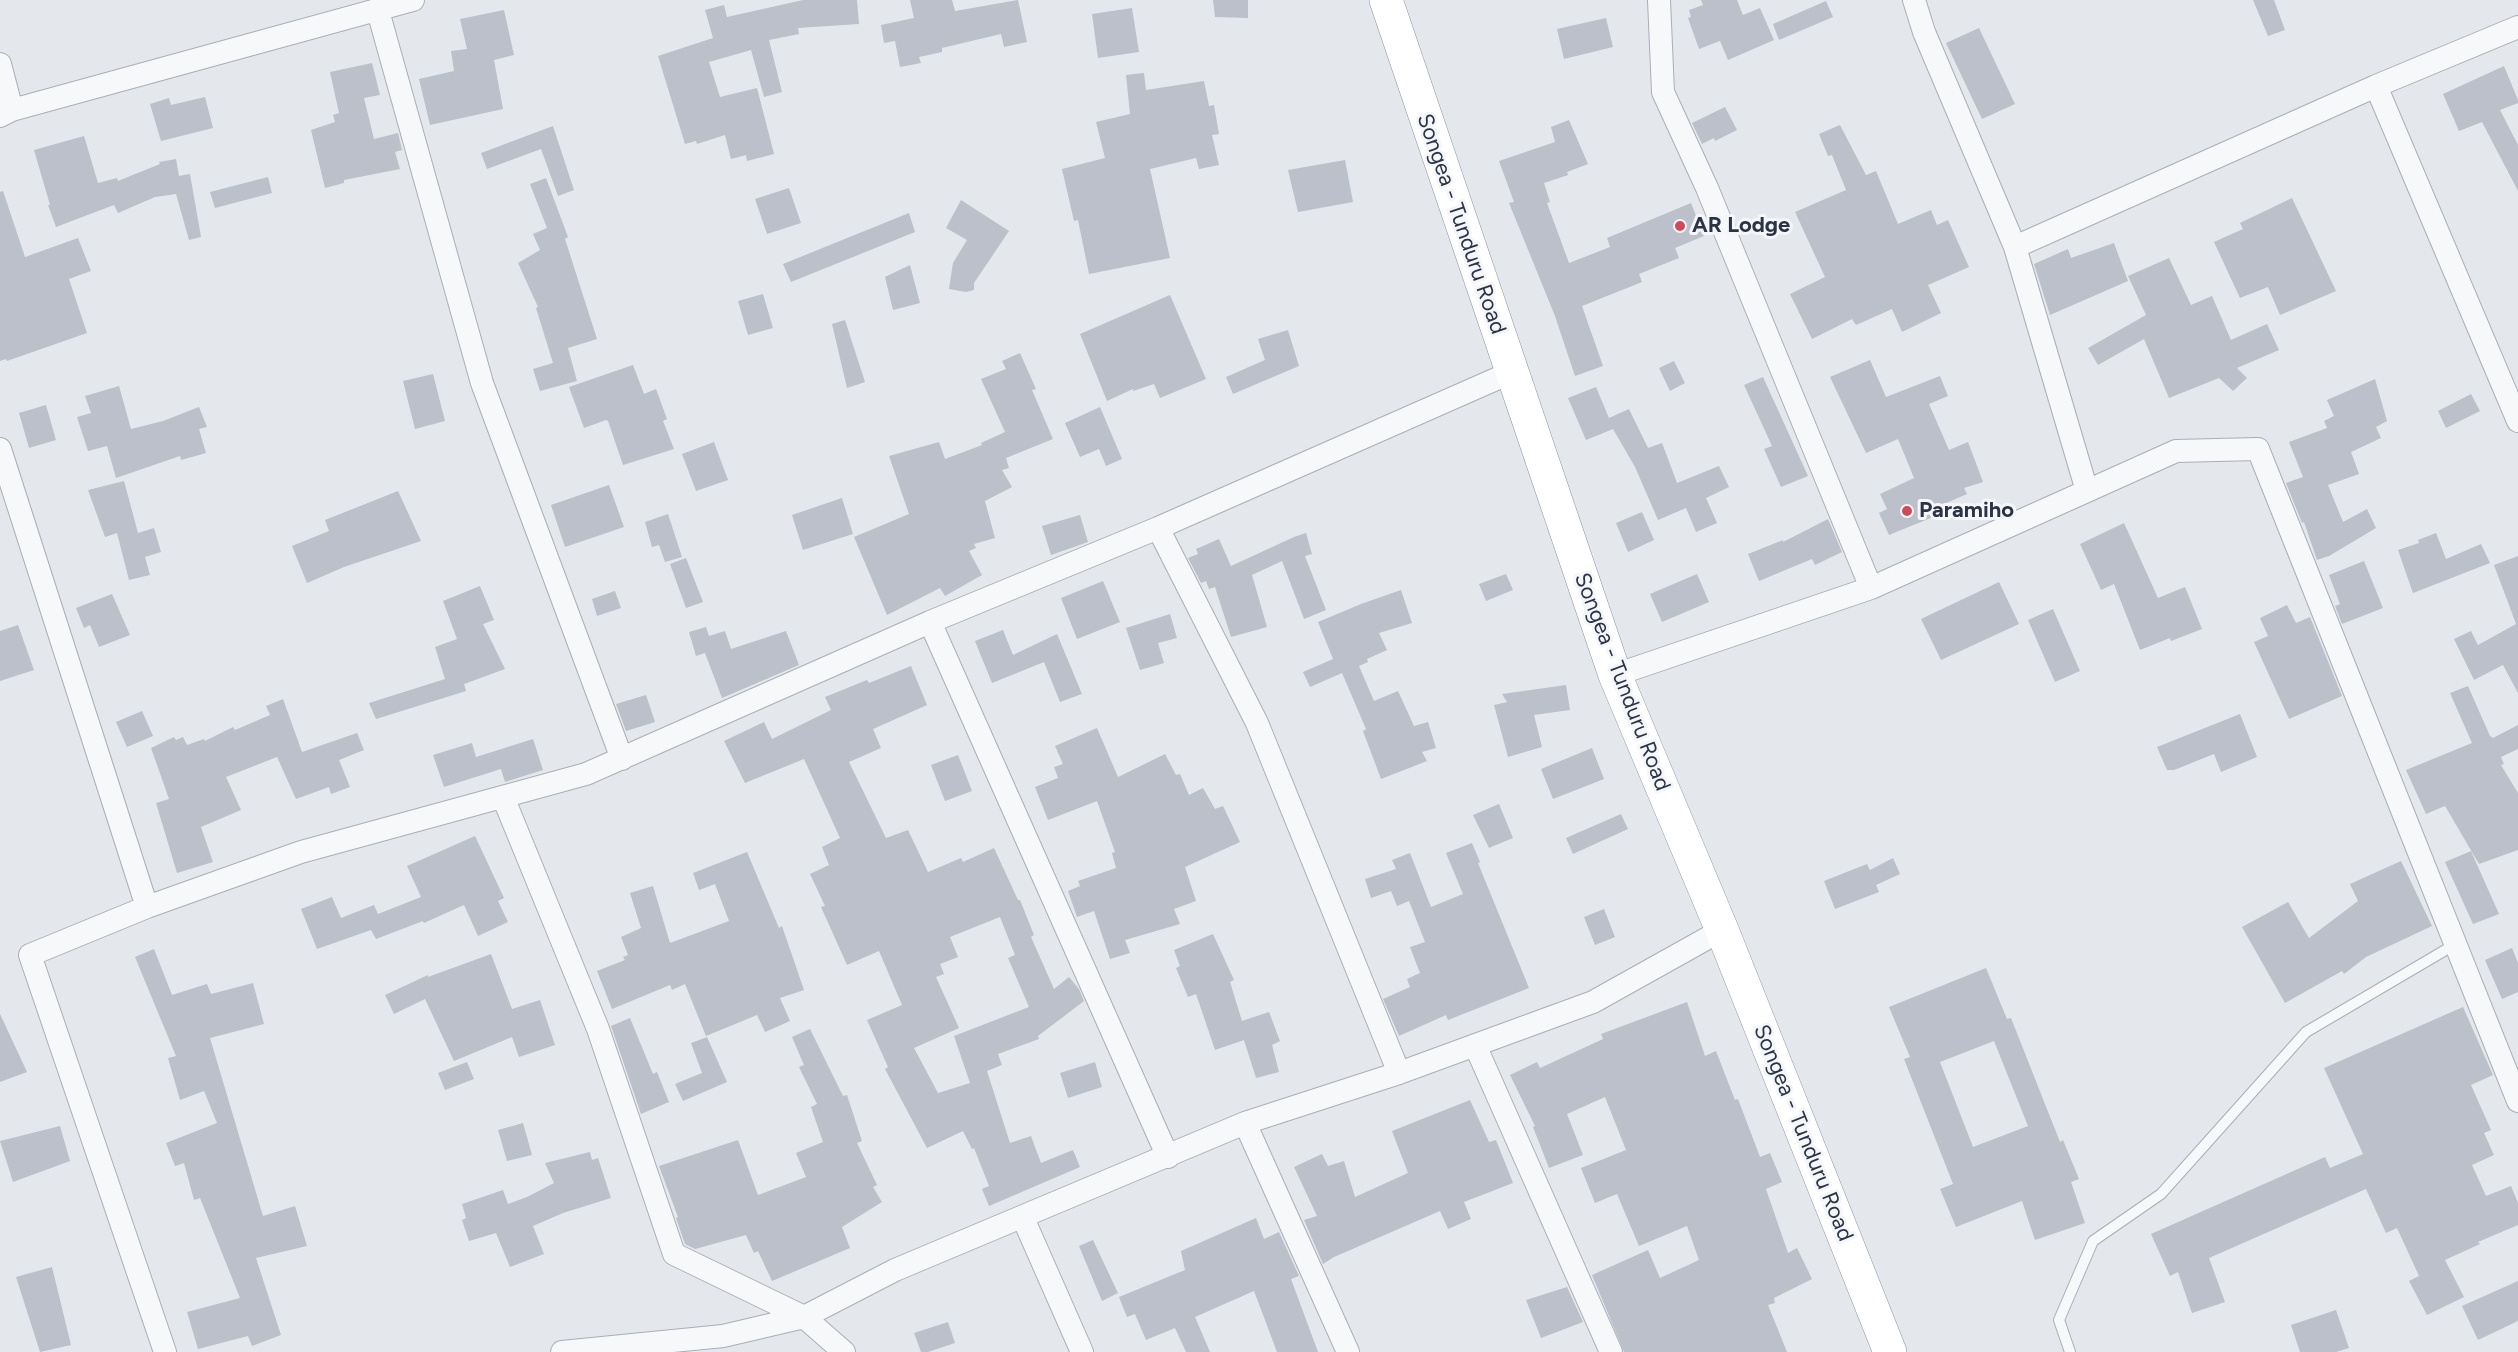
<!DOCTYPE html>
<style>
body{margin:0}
canvas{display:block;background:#e4e7ec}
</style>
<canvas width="2518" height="1352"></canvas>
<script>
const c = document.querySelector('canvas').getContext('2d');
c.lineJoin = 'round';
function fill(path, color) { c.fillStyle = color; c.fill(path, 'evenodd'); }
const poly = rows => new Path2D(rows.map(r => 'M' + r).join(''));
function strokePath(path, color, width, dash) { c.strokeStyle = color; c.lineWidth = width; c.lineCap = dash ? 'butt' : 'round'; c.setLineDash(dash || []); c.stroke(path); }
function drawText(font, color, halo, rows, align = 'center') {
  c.font = font + ' Figtree,sans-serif'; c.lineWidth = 6; c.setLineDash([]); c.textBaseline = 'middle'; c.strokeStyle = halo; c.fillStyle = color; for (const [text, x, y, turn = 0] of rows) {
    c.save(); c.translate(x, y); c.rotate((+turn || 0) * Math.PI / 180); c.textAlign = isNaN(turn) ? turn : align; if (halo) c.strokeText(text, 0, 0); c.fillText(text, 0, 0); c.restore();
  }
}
const building = poly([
 [803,0,857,0,859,24,798,28,799,34,769,40,782,92,764,97,751,50,709,62,720,97,757,88,774,154,747,161,746,155,731,159,725,135,697,144,696,141,685,144,658,56,713,38,705,10,724,5,727,17],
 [910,0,952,0,955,11,1018,0,1027,42,1004,47,1001,34,942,48,942,52,919,57,921,63,900,67,895,41,884,43,881,25,914,18],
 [1213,0,1248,0,1248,18,1215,17],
 [1701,0,1737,0,1743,15,1760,8,1774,40,1728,60,1720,41,1699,49,1688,18,1691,17,1689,10,1703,5],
 [2253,0,2274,0,2285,30,2268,36],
 [1826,1,1833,17,1779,40,1773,24],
 [1132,8,1139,52,1098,58,1092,14],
 [504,10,514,55,494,60,503,109,430,125,419,79,454,71,451,51,467,49,460,19],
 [1606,18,1613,47,1564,59,1557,29],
 [1979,28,2015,104,1982,119,1946,43],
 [372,63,380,95,364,98,374,139,398,133,402,150,395,152,400,169,344,180,344,183,325,188,311,130,335,122,333,115,339,113,330,72],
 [2504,66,2518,100,2518,103,2500,110,2518,145,2518,191,2482,122,2459,131,2443,94],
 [1144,73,1146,90,1204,81,1209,106,1214,105,1219,134,1212,135,1219,165,1199,169,1196,158,1150,169,1170,258,1089,274,1078,220,1074,221,1062,169,1105,158,1096,122,1130,114,1126,75],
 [205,97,213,128,161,141,150,104,169,98,171,105],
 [1725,107,1737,130,1715,141,1714,138,1702,144,1692,123],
 [1569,120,1588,164,1567,172,1568,175,1544,183,1550,202,1547,203,1569,263,1610,247,1607,238,1691,203,1704,236,1675,248,1679,258,1639,274,1642,282,1582,306,1603,366,1575,376,1555,316,1509,203,1514,202,1499,161,1555,142,1551,127],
 [1840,125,1866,175,1876,171,1898,224,1931,210,1937,225,1948,220,1969,267,1928,285,1941,313,1902,332,1892,309,1856,325,1852,319,1812,339,1790,294,1825,277,1795,212,1846,190,1832,155,1828,156,1819,134],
 [553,126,574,190,558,196,541,149,487,169,481,153],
 [84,136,98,183,117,178,118,181,160,164,159,162,176,159,179,176,190,174,201,237,189,240,176,194,155,197,118,213,114,205,56,227,48,205,50,205,34,150],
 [1345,160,1353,202,1298,212,1288,170],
 [268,177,272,193,215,208,210,192],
 [546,178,568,237,565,239,597,339,568,348,577,381,540,391,533,369,553,363,536,308,538,307,518,263,540,250,533,234,547,228,530,184],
 [789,188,801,223,767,234,755,199],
 [3,191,25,257,78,238,91,271,69,279,87,333,7,361,6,359,0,361,0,192],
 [2292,198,2336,291,2280,315,2268,287,2240,298,2214,242,2243,229,2240,223],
 [961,200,1009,231,974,283,974,290,966,292,949,289,953,263,967,240,946,228],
 [909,213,915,232,791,282,783,264],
 [2114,243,2128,281,2050,315,2034,264,2068,249,2071,258],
 [2169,258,2191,305,2212,296,2231,340,2267,324,2279,350,2237,368,2247,378,2233,391,2219,378,2169,398,2144,339,2098,365,2088,348,2146,315,2128,276],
 [910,265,920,303,893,310,885,277],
 [763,294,773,328,748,335,738,301],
 [1170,295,1206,379,1160,398,1154,384,1133,391,1133,389,1107,401,1080,334],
 [845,320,865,382,847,388,832,324],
 [1288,330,1299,366,1233,394,1226,377,1265,360,1258,339],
 [1020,353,1036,389,1032,390,1053,439,1006,458,1009,468,1002,470,1012,487,985,501,995,538,974,544,976,548,969,551,982,575,945,596,940,588,887,615,854,537,909,514,889,456,939,442,945,459,982,445,981,443,1005,432,981,379,1006,369,1002,361],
 [1870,360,1886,397,1940,376,1948,396,1929,404,1949,450,1968,442,1983,482,1964,488,1967,494,1930,510,1933,517,1889,535,1879,513,1887,509,1880,494,1914,478,1898,439,1866,453,1830,377],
 [1674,361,1685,383,1670,391,1659,368],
 [633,365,644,394,656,389,667,419,663,421,674,449,623,465,608,421,606,420,584,428,569,387],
 [433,374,445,421,415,429,403,381],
 [1763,377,1808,476,1781,487,1764,449,1772,446,1744,385],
 [2375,379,2387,421,2376,427,2381,438,2351,452,2359,474,2328,485,2343,522,2367,509,2376,528,2329,556,2317,560,2304,522,2302,523,2286,483,2303,477,2289,442,2327,428,2324,421,2334,416,2327,400],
 [119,386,131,429,163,421,199,407,207,427,199,429,206,453,181,460,180,456,116,478,107,446,88,451,77,417,91,413,85,396],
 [1596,387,1609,418,1629,409,1648,448,1662,443,1677,483,1719,466,1729,487,1706,498,1717,523,1696,532,1686,508,1658,520,1635,467,1613,429,1586,440,1568,398],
 [2471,394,2480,411,2446,428,2438,411],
 [46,405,56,440,29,448,19,413],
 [1100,407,1122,459,1106,466,1099,449,1080,457,1065,423],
 [714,442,728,480,696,491,682,454],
 [124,481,138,533,154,528,161,552,145,557,150,575,129,580,117,533,105,537,88,490],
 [609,485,624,527,565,547,551,505],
 [398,491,421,541,344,567,307,583,292,546,329,531,325,520],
 [842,498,853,534,803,550,792,515],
 [1642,512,1654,540,1628,552,1616,523],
 [668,514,682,557,665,562,659,545,652,547,645,522],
 [1080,515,1088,542,1051,555,1042,526],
 [1828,519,1842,552,1815,565,1812,559,1759,581,1748,554,1783,540,1783,542],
 [2124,523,2158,598,2185,587,2202,629,2171,641,2170,638,2140,650,2114,584,2101,590,2080,544],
 [1306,533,1312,554,1305,556,1326,610,1304,619,1282,561,1252,575,1267,627,1231,637,1215,587,1209,589,1206,581,1201,583,1188,558,1198,554,1196,549,1219,539,1231,566,1294,537],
 [2436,533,2446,559,2481,544,2490,563,2413,593,2398,550,2419,543,2418,540],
 [2518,556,2518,693,2503,665,2474,680,2454,639,2471,631,2478,645,2516,624,2494,565],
 [686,558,703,602,686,608,670,564],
 [2364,561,2383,608,2342,624,2335,606,2340,604,2329,575],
 [1506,574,1513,590,1486,601,1479,584],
 [1697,574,1709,602,1662,622,1650,594],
 [1103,581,1120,622,1077,639,1061,598],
 [1999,582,2019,624,1941,660,1921,619],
 [480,586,494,620,483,624,505,669,464,684,466,691,376,719,369,703,445,679,435,647,457,639,443,601],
 [1401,590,1412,623,1379,633,1387,650,1367,659,1368,662,1359,666,1374,701,1398,691,1414,726,1428,722,1436,748,1422,752,1427,761,1381,779,1363,731,1366,729,1342,673,1310,687,1303,672,1333,659,1318,622,1361,604],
 [615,591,621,608,597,616,592,599],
 [112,594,130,635,99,647,90,625,84,628,76,608],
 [2287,605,2296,623,2310,617,2342,696,2289,719,2254,642,2268,636,2260,618],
 [2053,609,2080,671,2055,682,2028,620],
 [1170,614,1177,638,1158,643,1164,663,1140,670,1126,628],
 [18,625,34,670,0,681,0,631],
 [706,627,709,636,725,631,731,649,786,631,799,665,722,698,705,653,696,656,689,632],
 [1003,630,1013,655,1057,634,1082,694,1060,702,1044,662,992,683,975,641],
 [911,666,927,705,873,729,881,748,849,762,886,838,908,830,928,872,961,858,963,862,994,848,1018,900,1020,900,1034,935,1031,937,1054,989,1069,977,1079,989,1084,1001,1038,1036,1039,1039,998,1054,1002,1065,987,1071,1010,1143,1031,1136,1041,1163,1073,1150,1080,1167,989,1206,982,1189,989,1186,974,1148,972,1149,963,1131,927,1148,885,1069,888,1067,867,1020,902,1005,879,951,847,965,821,907,825,906,810,874,829,865,822,847,840,838,804,759,745,783,724,741,764,722,772,739,831,710,825,697,867,680,869,683],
 [1000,917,1015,955,1008,958,1029,1007,954,1036,970,1083,938,1093,914,1048,959,1028,936,977,944,974,940,964,958,957,950,937],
 [1566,685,1570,710,1534,715,1542,747,1508,757,1494,705,1507,702,1502,694],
 [2468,686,2490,736,2493,738,2518,725,2518,749,2501,757,2504,764,2501,765,2518,793,2518,850,2479,864,2445,806,2426,814,2406,770,2472,743,2450,693],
 [646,695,655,722,626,731,616,704],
 [283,699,302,752,357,733,364,750,339,760,350,787,331,794,329,787,296,799,277,757,226,777,241,810,201,827,213,862,177,873,156,803,169,799,151,748,174,737,176,740,183,737,187,745,204,739,205,741,233,727,235,730,270,715,266,706],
 [142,711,153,736,127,747,116,722],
 [2240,714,2257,757,2221,772,2214,754,2174,770,2167,770,2157,747],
 [1097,728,1118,777,1165,754,1176,775,1180,774,1189,795,1203,788,1215,809,1223,806,1240,842,1185,867,1196,901,1174,909,1180,924,1125,940,1130,953,1110,959,1094,911,1077,917,1068,891,1080,886,1078,881,1116,868,1112,853,1115,852,1097,801,1048,820,1035,787,1058,778,1054,767,1063,764,1055,746],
 [533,739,543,770,505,782,501,769,444,787,433,755,472,743,476,757],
 [1592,748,1604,779,1553,799,1541,769],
 [958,755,972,791,945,801,931,765],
 [1499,804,1513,838,1489,848,1473,815],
 [1621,814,1628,829,1573,854,1566,838],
 [475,836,504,898,498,901,508,922,478,936,464,905,424,923,423,921,376,939,371,930,317,949,301,909,332,897,341,918,374,905,378,914,421,897,407,866],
 [1472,843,1480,862,1478,863,1529,988,1448,1020,1446,1015,1399,1036,1383,999,1410,987,1407,979,1420,973,1410,947,1425,942,1409,901,1397,906,1391,891,1371,898,1365,879,1396,869,1392,860,1410,853,1431,907,1463,894,1446,853],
 [2471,851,2499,914,2473,924,2445,862],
 [747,852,779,928,782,926,804,990,780,998,790,1021,765,1032,757,1015,706,1036,685,984,672,990,670,985,612,1009,597,971,625,960,623,957,628,955,621,937,641,928,630,893,653,886,670,943,729,921,715,884,699,890,693,873],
 [1893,858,1900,874,1876,885,1879,892,1835,909,1824,881,1867,864,1870,870],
 [2401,861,2432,926,2366,957,2344,974,2342,971,2285,1003,2242,927,2288,902,2309,938,2358,901,2350,884],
 [1604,909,1615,937,1595,945,1584,917],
 [1213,934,1234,980,1230,982,1242,1021,1269,1012,1280,1041,1272,1045,1279,1072,1256,1078,1244,1040,1215,1050,1196,994,1188,997,1176,968,1180,966,1174,950],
 [2512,948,2518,963,2518,992,2502,999,2485,960],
 [154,949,172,995,207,984,211,994,253,983,264,1024,210,1038,263,1216,295,1206,307,1246,256,1258,281,1335,252,1346,248,1336,198,1349,187,1312,240,1298,200,1198,194,1200,184,1163,175,1166,166,1143,217,1123,204,1091,180,1100,168,1058,176,1056,135,957],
 [491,954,512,1009,540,1000,555,1045,519,1057,512,1037,454,1061,425,999,394,1014,385,995,428,975,428,977],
 [1986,968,2007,1019,2011,1018,2060,1142,2063,1140,2079,1179,2071,1182,2085,1223,2035,1240,2022,1201,1956,1227,1940,1189,1953,1184,1904,1059,1910,1057,1889,1007],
 [1994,1041,2028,1126,1973,1147,1940,1062],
 [1687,1002,1705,1056,1716,1051,1735,1100,1738,1099,1760,1157,1770,1153,1782,1182,1766,1189,1788,1253,1797,1248,1812,1279,1774,1298,1775,1303,1768,1305,1787,1352,1624,1352,1592,1275,1648,1250,1660,1278,1699,1260,1687,1226,1639,1246,1617,1194,1595,1203,1581,1168,1626,1150,1605,1097,1567,1114,1583,1155,1549,1168,1533,1127,1535,1126,1510,1075,1537,1062,1540,1068,1603,1039,1601,1034],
 [2463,1007,2493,1075,2471,1085,2491,1130,2484,1133,2494,1155,2472,1165,2486,1196,2511,1186,2518,1203,2518,1225,2478,1242,2480,1244,2445,1260,2464,1297,2427,1315,2409,1281,2419,1276,2397,1228,2386,1233,2366,1189,2209,1258,2225,1302,2192,1313,2178,1272,2170,1276,2151,1234,2325,1157,2330,1168,2363,1154,2324,1068],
 [0,1014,27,1072,0,1082],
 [630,1018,653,1074,657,1072,669,1102,641,1114,611,1026],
 [810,1029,843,1096,847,1095,862,1141,857,1143,877,1185,873,1187,882,1202,842,1227,850,1248,772,1281,758,1251,754,1253,746,1235,695,1249,685,1244,676,1218,678,1217,659,1166,738,1140,758,1195,806,1177,796,1153,823,1142,811,1107,817,1104,799,1067,804,1065,792,1037],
 [707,1037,727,1082,683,1101,675,1084,702,1073,691,1043],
 [467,1062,474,1079,445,1090,438,1073],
 [1095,1062,1102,1087,1068,1098,1060,1073],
 [1470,1100,1489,1142,1496,1140,1513,1183,1464,1202,1471,1219,1448,1229,1440,1211,1334,1257,1323,1264,1304,1220,1317,1216,1294,1167,1322,1154,1328,1166,1344,1161,1355,1197,1408,1173,1392,1131],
 [523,1123,532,1155,507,1161,498,1130],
 [60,1126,70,1161,13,1182,0,1141],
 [590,1152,592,1160,598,1158,611,1198,563,1213,533,1226,544,1254,510,1267,496,1233,469,1241,462,1220,466,1218,462,1204,503,1190,508,1204,527,1197,554,1183,545,1163],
 [1256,1218,1264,1239,1279,1232,1299,1276,1291,1279,1318,1352,1277,1352,1254,1291,1195,1317,1210,1352,1186,1352,1175,1328,1146,1340,1135,1314,1127,1317,1119,1297,1185,1270,1181,1251],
 [1093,1240,1118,1293,1102,1301,1079,1246],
 [52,1267,71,1345,40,1352,16,1277],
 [2518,1281,2518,1321,2478,1340,2462,1306],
 [1567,1287,1583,1322,1541,1338,1526,1300],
 [2336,1310,2349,1348,2336,1352,2300,1352,2291,1325],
 [948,1322,955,1343,928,1352,921,1352,914,1333]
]);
const lane = poly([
 [2070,1352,2059,1320,2093,1241,2161,1194,2306,1032,2454,945]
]);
const street = poly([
 [1659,0,1663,92,1707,188,1871,588],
 [1914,0,1924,32,2015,247,2087,491],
 [378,11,482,383,622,759],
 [0,64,12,110,0,116],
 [2376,86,2518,421],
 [12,110,413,0],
 [2015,247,2376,86,2518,27],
 [0,449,147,907,30,955,165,1352],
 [1158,528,1257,723,1399,1073],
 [930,622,1168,1157],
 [1615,675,1871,588,2176,451,2258,449,2518,1101],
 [503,797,598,1029,674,1254,804,1317,844,1352],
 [147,907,301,852,586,774,930,622,1158,528,1512,372],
 [1475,1045,1611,1352],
 [1245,1123,1348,1352],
 [1023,1218,1082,1352],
 [562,1352,723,1336,804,1317,895,1270,1245,1123,1399,1073,1593,1002,1722,930]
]);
const highway = poly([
 [1386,0,1615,675,1722,930,1890,1352]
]);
const markers = [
 [1680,226,6,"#d1495b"],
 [1907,511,6,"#d1495b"]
];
const streetNames = [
 ["Songea - Tunduru Road",1461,224,71],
 ["Songea - Tunduru Road",1622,682,69],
 ["Songea - Tunduru Road",1803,1133,68]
];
const poiNames = [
 ["AR Lodge",1692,226],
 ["Paramiho",1919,511]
];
fill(building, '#bbc0ca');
strokePath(lane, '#a9aeb7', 12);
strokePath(street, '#a9aeb7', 24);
strokePath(highway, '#8b94a3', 34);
strokePath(lane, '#f7f8fa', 10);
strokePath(street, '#f7f8fa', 22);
strokePath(highway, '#fff', 33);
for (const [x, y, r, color] of markers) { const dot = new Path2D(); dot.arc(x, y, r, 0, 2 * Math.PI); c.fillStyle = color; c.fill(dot); strokePath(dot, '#f4f6f9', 2); }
drawText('22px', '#2b3445', '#f4f6f9', streetNames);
drawText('bold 22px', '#2b3445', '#f4f6f9', poiNames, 'left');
</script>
